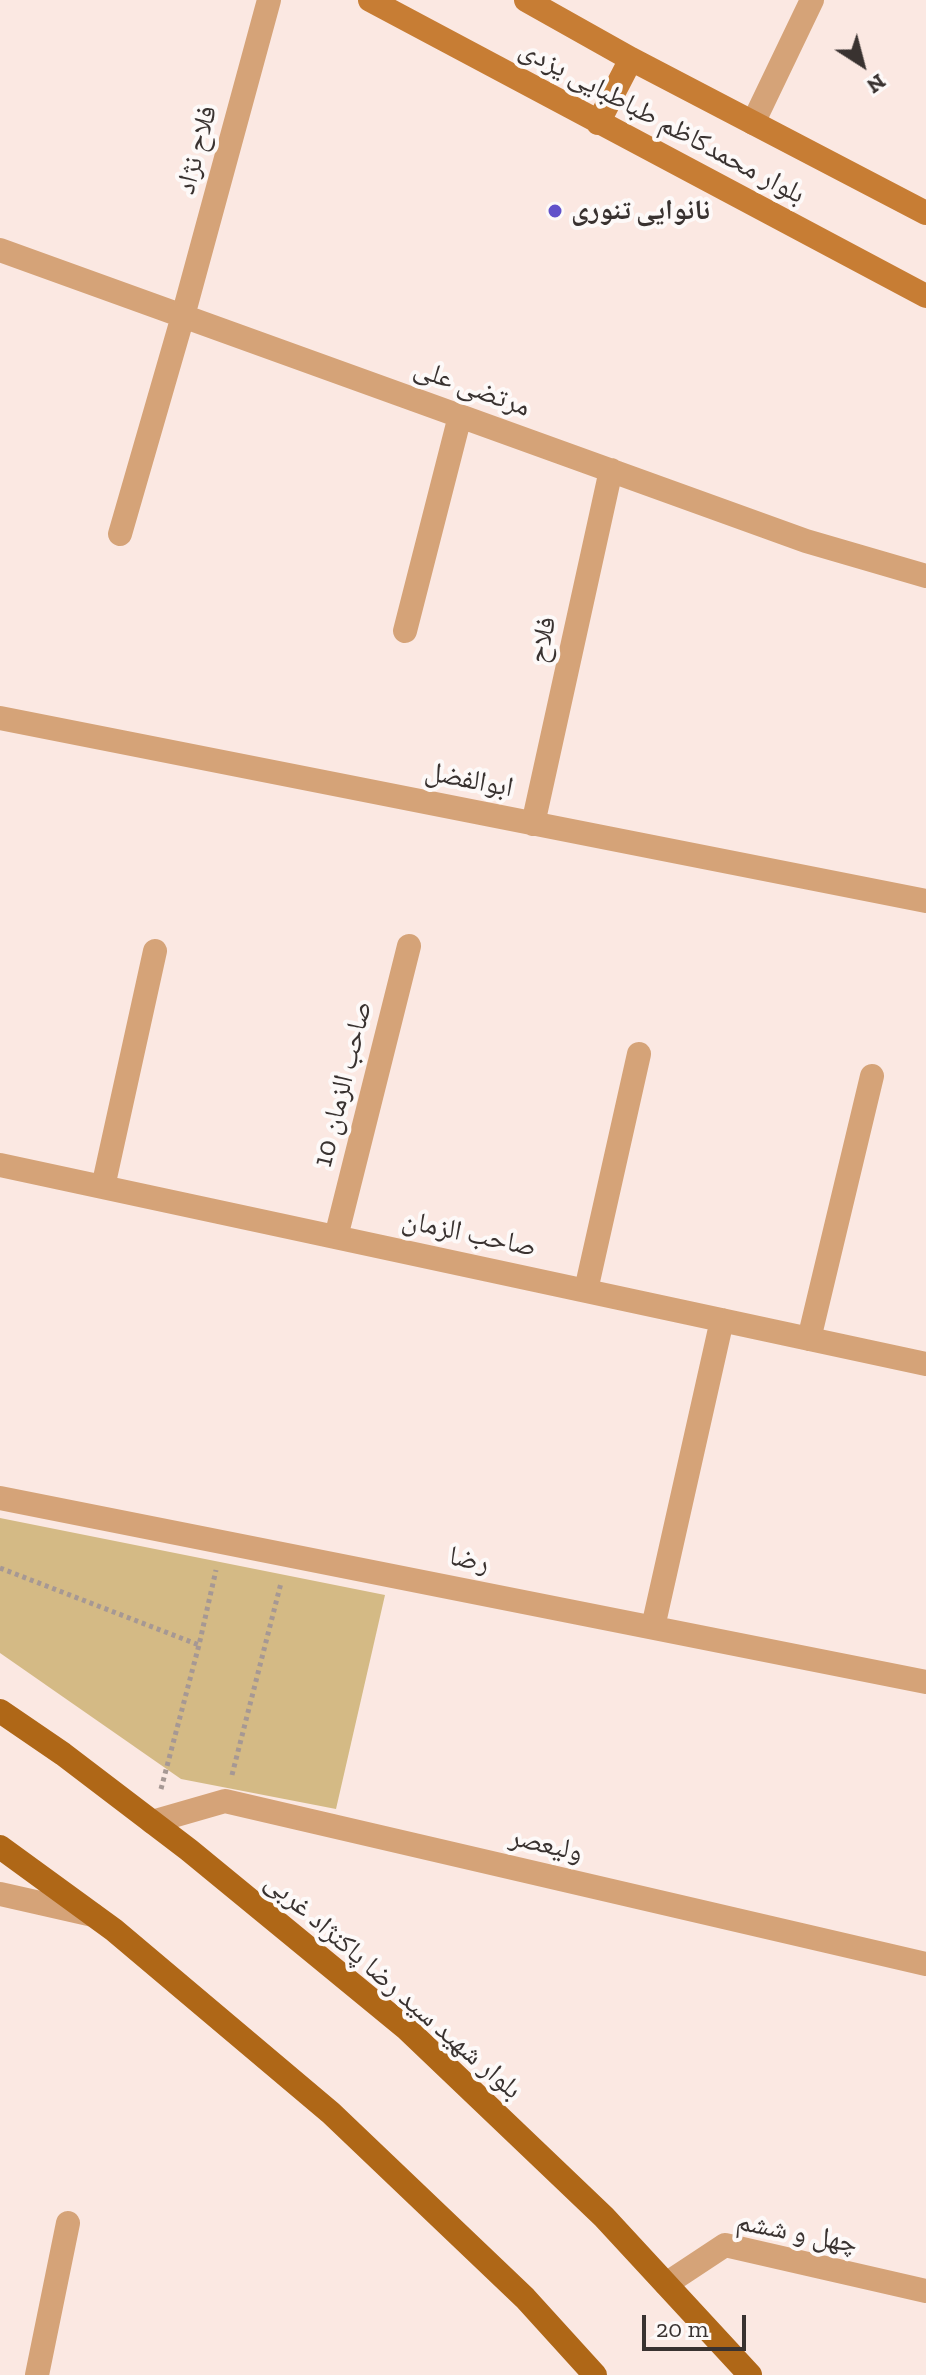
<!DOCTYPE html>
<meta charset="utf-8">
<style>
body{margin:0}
#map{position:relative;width:926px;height:2375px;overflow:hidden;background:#fbe8e2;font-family:"Zilla Slab",serif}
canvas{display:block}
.north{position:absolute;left:822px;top:24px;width:80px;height:80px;-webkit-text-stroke:6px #fdf9f8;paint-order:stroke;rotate:144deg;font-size:22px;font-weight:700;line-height:32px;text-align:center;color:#393230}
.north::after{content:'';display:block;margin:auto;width:28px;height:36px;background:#393230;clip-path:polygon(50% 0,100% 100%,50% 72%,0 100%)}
.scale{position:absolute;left:642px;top:2315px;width:104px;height:36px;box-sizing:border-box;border:4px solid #393230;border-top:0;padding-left:10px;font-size:24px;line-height:28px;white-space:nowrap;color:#393230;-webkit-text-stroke:6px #fdf9f8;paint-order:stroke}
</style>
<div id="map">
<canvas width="926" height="2375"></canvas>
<div class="north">N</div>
<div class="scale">20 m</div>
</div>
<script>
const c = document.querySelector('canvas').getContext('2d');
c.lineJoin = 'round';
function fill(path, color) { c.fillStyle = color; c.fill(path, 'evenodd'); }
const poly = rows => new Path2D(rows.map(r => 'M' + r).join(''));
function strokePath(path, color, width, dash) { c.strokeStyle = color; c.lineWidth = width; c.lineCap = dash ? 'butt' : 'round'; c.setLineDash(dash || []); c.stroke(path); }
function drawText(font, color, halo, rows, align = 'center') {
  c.font = font + ' "Zilla Slab","Noto Naskh Arabic",serif'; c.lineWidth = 8; c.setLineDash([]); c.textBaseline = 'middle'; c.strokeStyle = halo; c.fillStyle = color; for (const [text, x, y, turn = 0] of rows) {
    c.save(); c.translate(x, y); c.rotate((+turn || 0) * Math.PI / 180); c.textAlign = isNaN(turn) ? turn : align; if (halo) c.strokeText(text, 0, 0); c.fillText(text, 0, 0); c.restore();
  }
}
const green = poly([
 [0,1518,385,1595,336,1809,181,1779,0,1653]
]);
const path = poly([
 [0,1568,199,1645],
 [232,1775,281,1583],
 [161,1789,199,1645,216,1570]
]);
const minor = poly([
 [753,123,812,0],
 [0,250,806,541,926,576],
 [120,534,183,316,269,0],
 [405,631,460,416],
 [0,718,926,901],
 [533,824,611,470],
 [0,1165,926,1364],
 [103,1187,155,951],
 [336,1237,409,946],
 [586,1290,639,1054],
 [809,1339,872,1076],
 [0,1498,926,1682],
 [653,1627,722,1320],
 [152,1822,225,1801,926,1964],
 [0,1894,93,1915],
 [666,2284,725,2245,926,2291],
 [37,2375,68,2223]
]);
const secondary = poly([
 [370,0,926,296],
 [526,0,631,59,926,213],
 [598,123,631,59]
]);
const primary = poly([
 [0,1711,63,1754,189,1850,407,2029,604,2217,750,2375],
 [0,1847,114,1930,331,2113,525,2298,595,2375]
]);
const markers = [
 [555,211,8,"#6151ca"]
];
const streetNames = [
 ["بلوار محمدکاظم طباطبایی یزدی",662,122,28],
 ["فلاح نژاد",197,150,-75],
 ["مرتضی علی",472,388,20],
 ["فلاح",543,640,-78],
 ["ابوالفضل",469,780,11],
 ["صاحب الزمان 10",343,1084,-76],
 ["صاحب الزمان",469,1234,12],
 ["رضا",469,1560,11],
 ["ولیعصر",546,1845,13],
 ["بلوار شهید سید رضا پاکنژاد غربی",393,1986,41],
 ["چهل و ششم",797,2233,11]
];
const poiNames = [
 ["نانوایی تنوری",571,211]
];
fill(green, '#d4ba85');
strokePath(path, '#a69894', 5, [4, 4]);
strokePath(minor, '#d5a378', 24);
strokePath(secondary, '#c77d34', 24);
strokePath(primary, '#af6717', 24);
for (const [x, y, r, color] of markers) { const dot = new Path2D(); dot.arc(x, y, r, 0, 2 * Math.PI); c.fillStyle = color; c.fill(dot); strokePath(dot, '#fdf9f8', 3); }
drawText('28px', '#393230', '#fdf9f8', streetNames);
drawText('bold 28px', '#393230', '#fdf9f8', poiNames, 'left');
</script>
